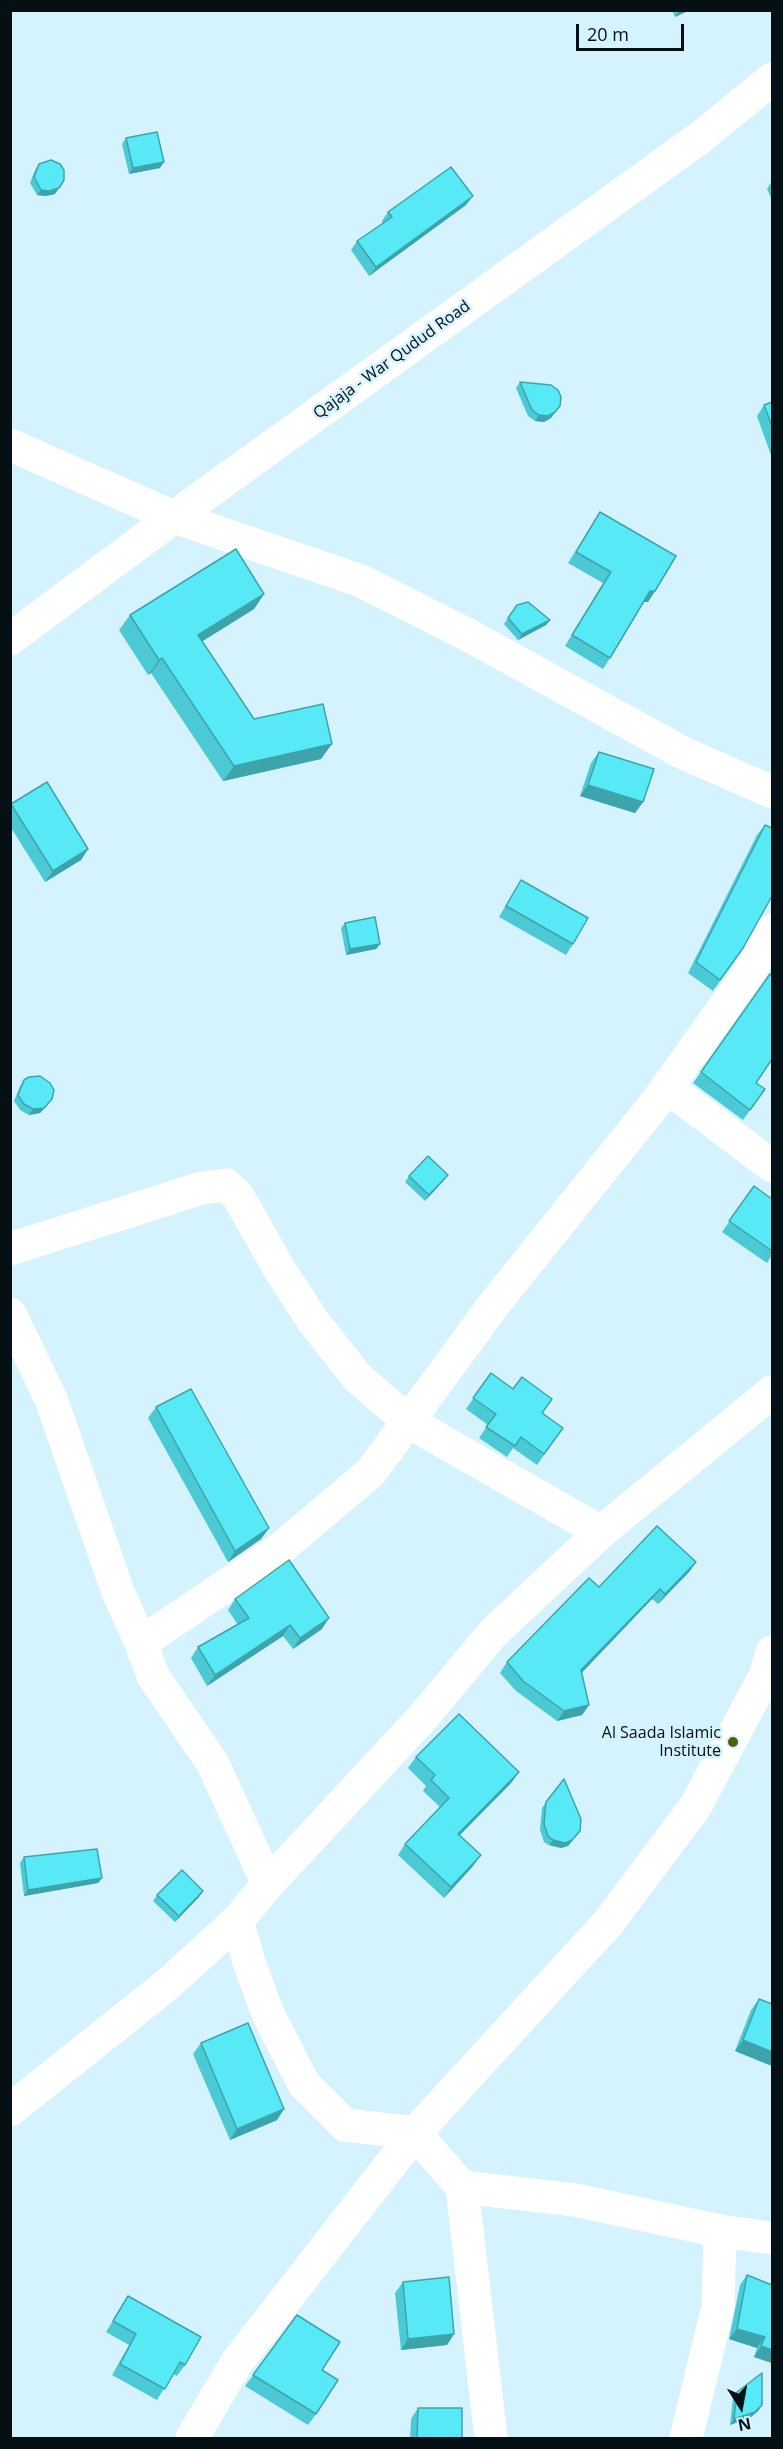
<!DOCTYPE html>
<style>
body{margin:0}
#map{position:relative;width:783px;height:2449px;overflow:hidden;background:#d5f3fe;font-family:"Open Sans",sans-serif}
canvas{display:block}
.frame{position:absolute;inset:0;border:12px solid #041014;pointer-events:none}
.north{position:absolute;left:711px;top:2377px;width:60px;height:60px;-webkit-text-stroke:4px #d5f3fe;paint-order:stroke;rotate:169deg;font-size:16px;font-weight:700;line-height:24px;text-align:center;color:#041014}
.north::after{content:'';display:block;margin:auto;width:21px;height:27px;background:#041014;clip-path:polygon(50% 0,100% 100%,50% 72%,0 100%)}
.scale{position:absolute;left:576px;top:24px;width:108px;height:27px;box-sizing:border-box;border:3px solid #041014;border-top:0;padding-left:8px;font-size:18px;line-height:21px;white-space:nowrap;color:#041014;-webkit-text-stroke:4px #d5f3fe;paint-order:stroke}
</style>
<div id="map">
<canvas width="783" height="2449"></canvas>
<div class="frame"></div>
<div class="north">N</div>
<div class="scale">20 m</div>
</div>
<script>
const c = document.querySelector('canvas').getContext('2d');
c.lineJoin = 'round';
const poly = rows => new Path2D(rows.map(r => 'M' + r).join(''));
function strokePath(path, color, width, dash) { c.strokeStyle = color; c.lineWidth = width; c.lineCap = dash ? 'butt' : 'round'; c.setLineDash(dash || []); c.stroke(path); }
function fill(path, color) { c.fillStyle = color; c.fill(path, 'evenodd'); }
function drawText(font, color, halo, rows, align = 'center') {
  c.font = font + ' "Open Sans",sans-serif'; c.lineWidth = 5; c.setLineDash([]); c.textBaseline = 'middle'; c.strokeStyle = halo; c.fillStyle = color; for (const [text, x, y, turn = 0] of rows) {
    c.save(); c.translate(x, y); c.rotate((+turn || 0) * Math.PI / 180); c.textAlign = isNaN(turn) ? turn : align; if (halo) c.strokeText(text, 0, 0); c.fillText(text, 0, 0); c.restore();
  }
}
const minor = poly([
 [10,445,174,517,361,581,468,635,683,753,772,792],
 [667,1087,772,1166],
 [10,1249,202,1188,226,1185,238,1196,278,1267,313,1321,358,1378,409,1422,601,1532],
 [10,1314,51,1399,118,1592,141,1643,153,1676,213,1764,268,1884],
 [141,1643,280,1549,371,1472,495,1303,658,1100,752,968,772,930],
 [237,1921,249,1962,268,2014,304,2084,345,2125,415,2133,462,2187,575,2200,720,2231,772,2238],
 [462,2187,491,2438],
 [192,2438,237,2362,415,2133,608,1923,695,1807,765,1676,772,1652],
 [686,2438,718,2307,720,2231]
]);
const tertiary = poly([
 [10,639,174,517,701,137,772,79],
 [10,2110,168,1984,237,1921,268,1884,423,1717,493,1633,601,1532,772,1392]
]);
const wall = poly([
 [672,10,690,10,675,17],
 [126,138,160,168,129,174,122,144],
 [39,164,55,194,45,196,37,195,30,183,35,170],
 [772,181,772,200,767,189],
 [466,205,369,276,351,250,357,241,383,223,382,221,388,212],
 [520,382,560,406,551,418,544,422,535,421,528,416,516,388],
 [772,402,772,458,757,416,764,405],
 [600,512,655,591,648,602,644,602,610,658,603,669,565,646,603,583,568,563],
 [264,594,254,609,202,641,254,719,321,759,223,781,151,673,148,675,119,630,130,615],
 [517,605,550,620,546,625,518,640,504,624],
 [599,752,643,802,635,813,580,796,591,763],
 [11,804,88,849,81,860,45,882,10,826],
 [765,825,743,948,713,991,688,973,757,835],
 [521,880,573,944,566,955,499,917,514,891],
 [345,923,380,944,376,949,346,955,341,928],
 [770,974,756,1083,765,1089,743,1120,693,1083],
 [24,1080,48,1105,40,1113,29,1115,20,1110,14,1101,20,1086],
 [409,1176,444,1180,425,1201,405,1182],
 [754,1186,772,1199,772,1255,767,1263,722,1232],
 [491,1373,563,1428,537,1465,513,1448,507,1457,479,1438,488,1425,466,1409],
 [156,1407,269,1528,261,1539,228,1562,148,1418],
 [696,1562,689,1572,658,1604,652,1599,581,1673,589,1705,582,1715,557,1721,516,1691,500,1673,507,1662,599,1587],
 [235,1599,322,1629,293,1649,283,1636,207,1686,191,1658,198,1647,238,1625,228,1610],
 [416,1757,519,1772,511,1783,459,1836,473,1866,444,1898,398,1855,405,1844,440,1807,423,1791,426,1786,408,1768],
 [546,1802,576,1836,568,1846,561,1848,549,1845,544,1842,540,1830,542,1808],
 [24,1857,102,1878,98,1883,24,1896,20,1863],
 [203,1891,199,1897,175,1922,153,1901,157,1895],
 [759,1999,772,2004,772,2066,735,2051,751,2010],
 [201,2043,284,2109,277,2120,230,2140,193,2054],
 [747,2275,772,2285,772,2363,754,2357,757,2348,729,2339,740,2285],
 [403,2282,454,2334,447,2345,401,2350,395,2293],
 [128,2296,185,2365,177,2376,173,2374,157,2400,112,2375,129,2345,106,2332],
 [297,2315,322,2370,316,2414,308,2425,245,2386],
 [737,2392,762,2405,758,2411,751,2417,730,2425,733,2397],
 [418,2408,462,2439,410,2439,411,2419]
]);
const shadedWall = poly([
 [680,10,690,10,675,17],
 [164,162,160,168,129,174,133,168],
 [59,188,55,194,45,196,37,195,41,190],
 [473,196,466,205,369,276,376,267],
 [555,412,551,418,544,422,535,421,539,415],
 [650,591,655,591,648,602,642,602],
 [264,594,254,609,187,651,198,635],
 [550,620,546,625,518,640,522,634],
 [162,658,151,673,148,675,159,660],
 [332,744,321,759,223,781,234,766],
 [588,785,643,802,635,813,580,796],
 [88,849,81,860,45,882,53,871],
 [380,944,376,949,346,955,350,949],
 [52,1099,40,1113,29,1115,33,1109],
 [448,1175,444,1180,425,1201,429,1195],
 [269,1528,261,1539,228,1562,235,1551],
 [696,1562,689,1572,658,1604,665,1594],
 [660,1589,652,1599,574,1681,581,1670],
 [329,1618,322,1629,293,1649,300,1638],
 [290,1625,283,1636,207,1686,215,1675],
 [589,1705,582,1715,557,1721,564,1711],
 [519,1772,511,1783,450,1845,458,1834],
 [580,1831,568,1846,561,1848,549,1845,553,1840],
 [481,1855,473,1866,444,1898,451,1887],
 [102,1878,98,1883,24,1896,28,1890],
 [203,1891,199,1897,175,1922,179,1916],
 [743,2040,772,2052,772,2066,735,2051],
 [284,2109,277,2120,230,2140,237,2129],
 [737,2329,765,2337,757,2348,729,2339],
 [454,2334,447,2345,401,2350,408,2339],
 [761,2346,772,2350,772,2363,754,2357],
 [762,2405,758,2411,751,2417,730,2425,734,2419]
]);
const building = poly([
 [157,132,164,162,133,168,126,138,157,132],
 [51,160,60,164,64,170,64,180,59,188,49,191,41,190,34,177,39,164,51,160],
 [451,167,473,196,376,267,357,241,392,217,388,212,451,167],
 [520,382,551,385,558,390,561,397,560,406,555,412,548,416,539,415,532,410,520,382],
 [772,402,772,426,764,405,772,402],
 [600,512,676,556,655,591,650,591,610,658,572,635,611,572,576,552,600,512],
 [236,549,264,594,198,635,254,719,323,704,332,744,234,766,162,658,159,660,130,615,236,549],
 [528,602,550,620,522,634,508,618,517,605,528,602],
 [599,752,654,769,643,802,588,785,599,752],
 [47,782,88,849,53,871,11,804,47,782],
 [765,825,772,828,772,896,743,948,720,980,696,962,765,825],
 [521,880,588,918,573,944,506,906,521,880],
 [375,917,380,944,350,949,345,923,375,917],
 [770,974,772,976,772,1059,756,1083,765,1089,750,1110,701,1072,770,974],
 [40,1076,50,1083,54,1090,52,1099,44,1108,33,1109,24,1104,18,1095,24,1080,29,1077,40,1076],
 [428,1156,448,1175,429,1195,409,1176,428,1156],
 [754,1186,772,1199,772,1251,729,1221,754,1186],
 [491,1373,513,1389,522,1377,552,1399,542,1413,563,1428,544,1454,521,1437,515,1446,486,1427,496,1414,473,1398,491,1373],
 [191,1389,269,1528,235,1551,156,1407,191,1389],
 [657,1526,696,1562,665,1594,660,1589,581,1670,589,1705,564,1711,523,1681,507,1662,589,1578,599,1587,657,1526],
 [289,1560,329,1618,300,1638,290,1625,215,1675,198,1647,249,1618,235,1599,289,1560],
 [459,1714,519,1772,458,1834,481,1855,451,1887,405,1844,449,1798,431,1780,435,1775,416,1757,459,1714],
 [564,1779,581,1819,580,1831,572,1840,565,1843,553,1840,548,1836,544,1824,546,1802,564,1779],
 [97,1849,102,1878,28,1890,24,1857,97,1849],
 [182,1870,203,1891,179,1916,157,1895,182,1870],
 [759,1999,772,2004,772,2052,743,2040,759,1999],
 [248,2023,284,2109,237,2129,201,2043,248,2023],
 [747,2275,772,2285,772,2350,761,2346,765,2337,737,2329,747,2275],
 [449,2277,454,2334,408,2339,403,2282,449,2277],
 [128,2296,201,2337,185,2365,180,2362,165,2389,120,2364,136,2334,113,2321,128,2296],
 [297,2315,340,2342,322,2370,338,2380,316,2414,253,2375,297,2315],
 [762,2373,762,2405,755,2412,734,2419,737,2392,762,2373],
 [418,2408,462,2408,462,2439,417,2439,418,2408]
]);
const markers = [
 [733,1742,6,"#506209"]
];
const streetNames = [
 ["Qajaja - War Qudud Road",392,360,-36]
];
const poiNames = [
 ["Al Saada Islamic",721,1733],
 ["Institute",721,1751]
];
strokePath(minor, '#fff', 33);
strokePath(tertiary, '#fff', 33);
fill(wall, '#4bc9d4');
fill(shadedWall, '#3da4ac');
fill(building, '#57eaf6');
strokePath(building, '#3da4ac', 1.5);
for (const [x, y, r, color] of markers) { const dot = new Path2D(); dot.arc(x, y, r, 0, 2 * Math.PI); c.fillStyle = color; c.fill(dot); strokePath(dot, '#d5f3fe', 2); }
drawText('16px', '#041014', '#d5f3fe', streetNames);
drawText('16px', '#041014', '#d5f3fe', poiNames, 'right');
</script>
